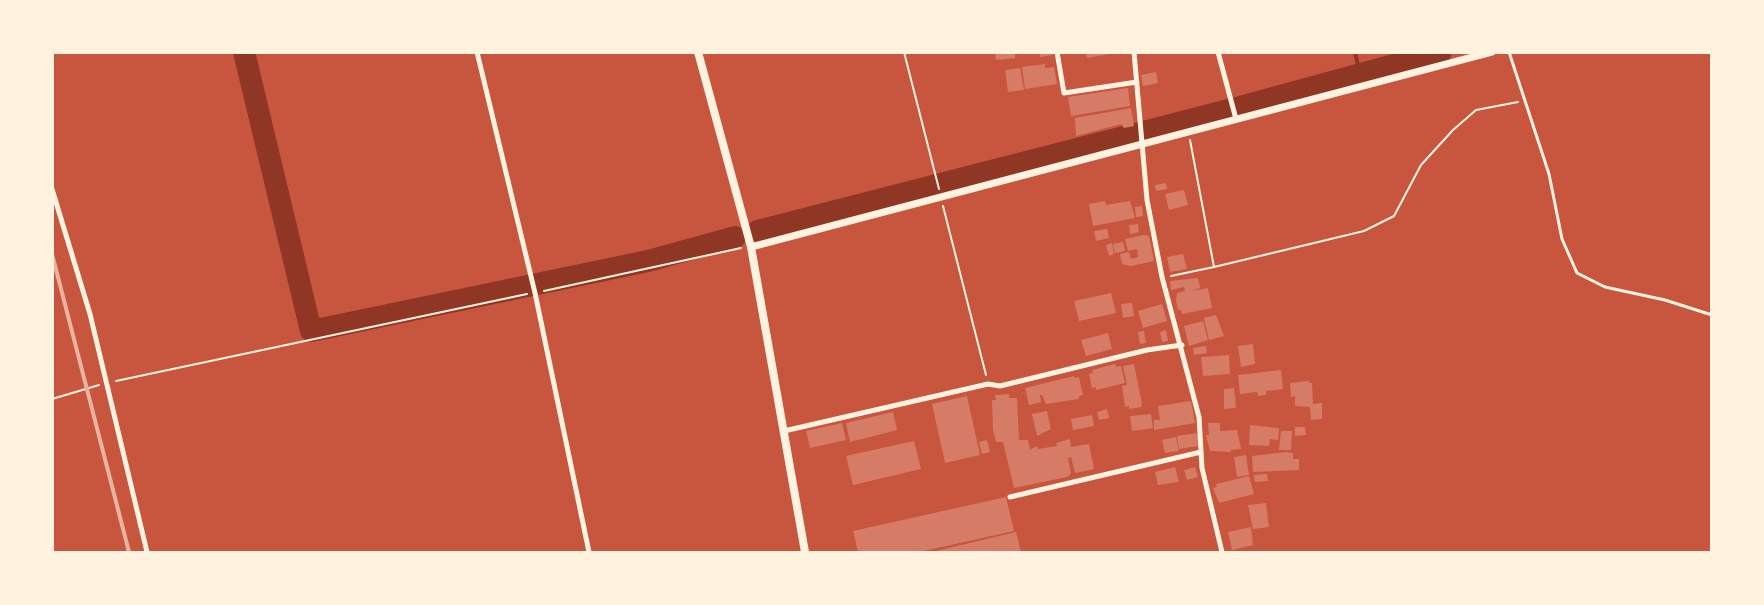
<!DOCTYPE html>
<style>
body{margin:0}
#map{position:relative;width:1764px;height:605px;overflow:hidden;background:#c8553d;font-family:"Fira Sans",sans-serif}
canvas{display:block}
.frame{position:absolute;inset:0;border:54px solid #fff3e0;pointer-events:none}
</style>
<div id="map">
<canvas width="1764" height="605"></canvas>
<div class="frame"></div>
</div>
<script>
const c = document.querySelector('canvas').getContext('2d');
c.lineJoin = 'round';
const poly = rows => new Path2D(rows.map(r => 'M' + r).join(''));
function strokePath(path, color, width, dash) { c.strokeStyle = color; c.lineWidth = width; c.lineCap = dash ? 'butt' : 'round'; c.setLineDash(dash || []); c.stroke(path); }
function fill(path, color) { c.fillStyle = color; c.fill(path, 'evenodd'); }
const stream = poly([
 [1355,52,1360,74]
]);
const river = poly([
 [244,52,311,331,648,261,735,237],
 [758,231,1233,109,1441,52]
]);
const building = poly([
 [995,52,1015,52,1015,58,996,60],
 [1040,52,1052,52,1053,55,1040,57],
 [1086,52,1110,52,1110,54,1087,58],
 [1045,64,1045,68,1054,67,1057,84,1025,89,1022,67],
 [1020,68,1024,90,1008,92,1005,70],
 [1156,72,1158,83,1143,86,1141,75],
 [1128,88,1130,106,1071,116,1068,97],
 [1131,108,1134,126,1124,128,1121,124,1076,136,1075,118],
 [1166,183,1167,189,1156,191,1155,185],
 [1184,190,1188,205,1169,210,1165,194],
 [1105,201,1106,205,1130,201,1135,218,1093,226,1089,204],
 [1142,206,1143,216,1136,217,1135,207],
 [1138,224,1139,232,1130,234,1129,225],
 [1107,229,1109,238,1096,241,1094,231],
 [1144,235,1149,236,1154,261,1131,266,1122,264,1120,254,1129,252,1131,259,1138,257,1137,249,1128,251,1125,239],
 [1123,242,1125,251,1115,253,1113,244],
 [1112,243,1114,254,1109,256,1106,245],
 [1183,254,1187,269,1170,272,1167,257],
 [1198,278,1200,288,1191,291,1208,288,1212,308,1182,314,1181,310,1178,310,1176,300,1177,293,1185,291,1184,287,1171,290,1170,281],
 [1111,293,1116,313,1079,321,1074,301],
 [1132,303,1134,316,1123,318,1121,304],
 [1162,304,1167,321,1143,328,1138,311],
 [1216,315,1224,336,1209,340,1204,318],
 [1203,321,1208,340,1189,346,1184,326],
 [1166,330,1168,341,1162,342,1160,332],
 [1144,331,1146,343,1140,344,1138,332],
 [1108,333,1112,349,1086,356,1081,340],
 [1253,344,1255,364,1241,367,1238,346],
 [1206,346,1207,353,1194,355,1193,348],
 [1229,355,1230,374,1203,376,1201,357],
 [1115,364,1116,367,1121,366,1125,383,1096,390,1096,387,1092,388,1089,374,1093,373,1092,370],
 [1134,364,1142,404,1141,407,1129,409,1129,406,1125,407,1122,386,1127,385,1123,366],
 [1281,370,1283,389,1266,391,1266,395,1258,396,1257,392,1240,394,1238,375],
 [1074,376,1075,378,1079,377,1083,395,1079,396,1079,399,1046,404,1042,395,1040,395,1041,402,1029,405,1025,388],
 [1309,381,1309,383,1312,383,1313,404,1322,403,1322,419,1311,420,1310,407,1295,406,1295,396,1291,397,1290,383],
 [1234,388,1236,408,1224,409,1224,389],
 [1009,394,1009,398,1017,398,1019,440,1028,440,1030,450,1037,446,1038,449,1057,446,1056,443,1070,439,1071,447,1089,444,1094,469,1075,473,1071,457,1068,458,1071,474,1067,477,1014,488,1003,442,996,442,993,430,992,400,996,400,995,395],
 [967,396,980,455,945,463,932,404],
 [1191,401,1195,423,1154,430,1154,420,1160,420,1158,406],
 [1107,409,1109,418,1099,420,1097,412],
 [1047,411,1051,429,1037,436,1032,414],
 [893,412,897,430,850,442,846,423],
 [1151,414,1153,428,1132,431,1130,416],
 [1092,415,1094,426,1073,430,1071,419],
 [842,423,846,440,810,448,806,431],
 [1208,423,1220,423,1220,431,1237,430,1241,449,1231,450,1231,452,1210,451,1206,435,1209,435],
 [1250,425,1279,428,1278,440,1270,439,1269,446,1249,445],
 [1295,427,1305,427,1306,435,1295,436],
 [1281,431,1292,431,1291,450,1279,450],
 [1197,433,1198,446,1179,449,1177,436],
 [1176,437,1179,451,1165,453,1162,440],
 [987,440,990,452,982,454,979,442],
 [914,441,921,469,853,485,846,456],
 [1286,452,1293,453,1293,459,1299,459,1299,470,1253,472,1252,456],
 [1246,455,1249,475,1237,477,1234,457],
 [1175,467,1179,482,1158,485,1155,472],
 [1195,467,1198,477,1187,480,1184,470],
 [1267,474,1268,481,1255,482,1254,475],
 [1249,476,1254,494,1219,503,1213,488,1217,487,1216,484],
 [1006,497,1014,531,919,552,858,552,853,531],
 [1266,503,1269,527,1253,529,1248,505],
 [1251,527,1253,545,1232,550,1228,532],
 [1016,532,1021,552,932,552]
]);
const path = poly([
 [904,52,939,189],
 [1190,140,1214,267,1364,231,1394,216,1421,165,1453,130,1476,110,1518,102],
 [943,206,986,375],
 [1171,276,1214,267],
 [544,291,741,248],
 [116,381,527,294],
 [52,399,99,385]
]);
const service = poly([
 [1509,52,1549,174,1562,239,1577,273,1605,287,1665,300,1712,315]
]);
const minor = poly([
 [477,52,535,293,589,552],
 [1057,52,1064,93,1137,82],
 [1134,52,1147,200,1162,277,1199,417,1202,468,1222,552],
 [1218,52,1236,119],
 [52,189,90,314,147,552],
 [784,431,988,384,1000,386,1147,350,1182,345],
 [1010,497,1201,452]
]);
const tertiary = poly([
 [751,247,1492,52]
]);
const secondary = poly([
 [698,52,751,247,805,552]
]);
const rail = poly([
 [52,254,129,552]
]);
strokePath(stream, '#8f3625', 4);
strokePath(river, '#8f3625', 22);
fill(building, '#d67c66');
strokePath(path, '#fff3e0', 2);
strokePath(service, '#fff3e0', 3);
strokePath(minor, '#fff3e0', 5);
strokePath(tertiary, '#fff3e0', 7);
strokePath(secondary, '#fff3e0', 8);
strokePath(rail, '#e9b49f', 4);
</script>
